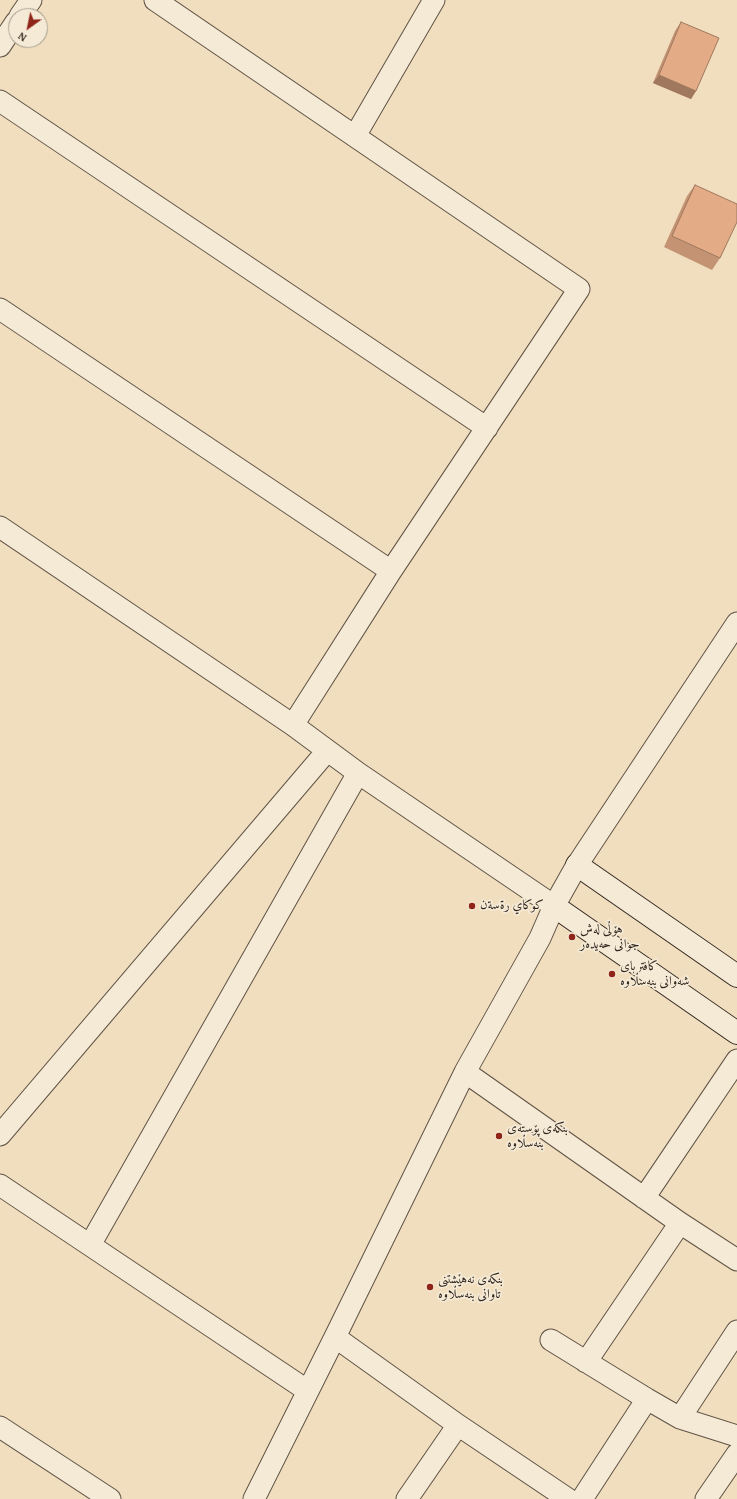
<!DOCTYPE html>
<meta charset="utf-8">
<style>
body{margin:0}
#map{position:relative;width:737px;height:1499px;overflow:hidden;background:#f0debe;font-family:"Gentium Book Plus",serif}
canvas{display:block}
.north{position:absolute;left:8px;top:8px;width:40px;height:40px;box-sizing:border-box;background:#f5ead5;border:1px solid #a69b8c;border-radius:50%;rotate:213deg;font-size:11px;font-weight:700;line-height:16px;text-align:center;color:#30251e}
.north::after{content:'';display:block;margin:auto;width:14px;height:18px;background:#8f2418;clip-path:polygon(50% 0,100% 100%,50% 72%,0 100%)}
</style>
<div id="map">
<canvas width="737" height="1499"></canvas>
<div class="north">N</div>
</div>
<script>
const c = document.querySelector('canvas').getContext('2d');
c.lineJoin = 'round';
const poly = rows => new Path2D(rows.map(r => 'M' + r).join(''));
function strokePath(path, color, width, dash) { c.strokeStyle = color; c.lineWidth = width; c.lineCap = dash ? 'butt' : 'round'; c.setLineDash(dash || []); c.stroke(path); }
function fill(path, color) { c.fillStyle = color; c.fill(path, 'evenodd'); }
function drawText(font, color, halo, rows, align = 'center') {
  c.font = font + ' "Gentium Book Plus",Amiri,serif'; c.lineWidth = 3.5; c.setLineDash([]); c.textBaseline = 'middle'; c.strokeStyle = halo; c.fillStyle = color; for (const [text, x, y, turn = 0] of rows) {
    c.save(); c.translate(x, y); c.rotate((+turn || 0) * Math.PI / 180); c.textAlign = isNaN(turn) ? turn : align; if (halo) c.strokeText(text, 0, 0); c.fillText(text, 0, 0); c.restore();
  }
}
const street = poly([
 [155,0,579,289,391,571,293,725],
 [20,16,31,0],
 [0,46,16,22],
 [0,101,487,428],
 [355,136,434,0],
 [0,309,391,571],
 [0,527,293,725,358,773,554,906],
 [465,1072,680,1223,737,1260],
 [0,1135,327,751],
 [0,1185,308,1391],
 [644,1198,737,1060],
 [90,1245,358,773],
 [737,1331,680,1418,737,1436],
 [335,1337,458,1425,568,1499],
 [551,1340,647,1399,680,1418],
 [586,1362,680,1223],
 [0,1427,110,1499],
 [254,1499,335,1337,465,1072,540,938,554,906,577,865,737,623],
 [407,1499,458,1425],
 [582,1499,647,1399],
 [706,1499,737,1454]
]);
const secondary = poly([
 [577,865,737,976],
 [554,906,737,1033]
]);
const wall = poly([
 [681,22,696,91,691,99,653,83,675,31],
 [695,185,720,258,712,270,664,247,687,196]
]);
const shadedWall = poly([
 [659,75,696,91,691,99,653,83]
]);
const building = poly([
 [681,22,719,38,696,91,659,75,681,22],
 [695,185,737,204,737,222,720,258,672,236,695,185]
]);
const markers = [
 [472,906,4,"#8f2418"],
 [572,937,4,"#8f2418"],
 [612,974,4,"#8f2418"],
 [499,1136,4,"#8f2418"],
 [430,1287,4,"#8f2418"]
];
const poiNames = [
 ["كوكاي رةسةن",480,906],
 ["هۆڵی لەش",580,930],
 ["جوانی حەیدەر",580,945],
 ["کافتریای",620,967],
 ["شەوانی بنەسڵاوە",620,982],
 ["بنكەی پۆستەی",507,1129],
 ["بنەسڵاوە",507,1144],
 ["بنكەی نەهێشتنی",438,1280],
 ["تاوانی بنەسڵاوە",438,1295]
];
strokePath(street, '#605346', 23);
strokePath(secondary, '#30251e', 24);
strokePath(street, '#f5ead5', 21);
strokePath(secondary, '#f5ead5', 22);
fill(wall, '#c39373');
fill(shadedWall, '#9f785e');
fill(building, '#e3ab86');
strokePath(building, '#9f785e', 1);
for (const [x, y, r, color] of markers) { const dot = new Path2D(); dot.arc(x, y, r, 0, 2 * Math.PI); c.fillStyle = color; c.fill(dot); strokePath(dot, '#f5ead5', 1.5); }
drawText('13px', '#30251e', '#f5ead5', poiNames, 'left');
</script>
